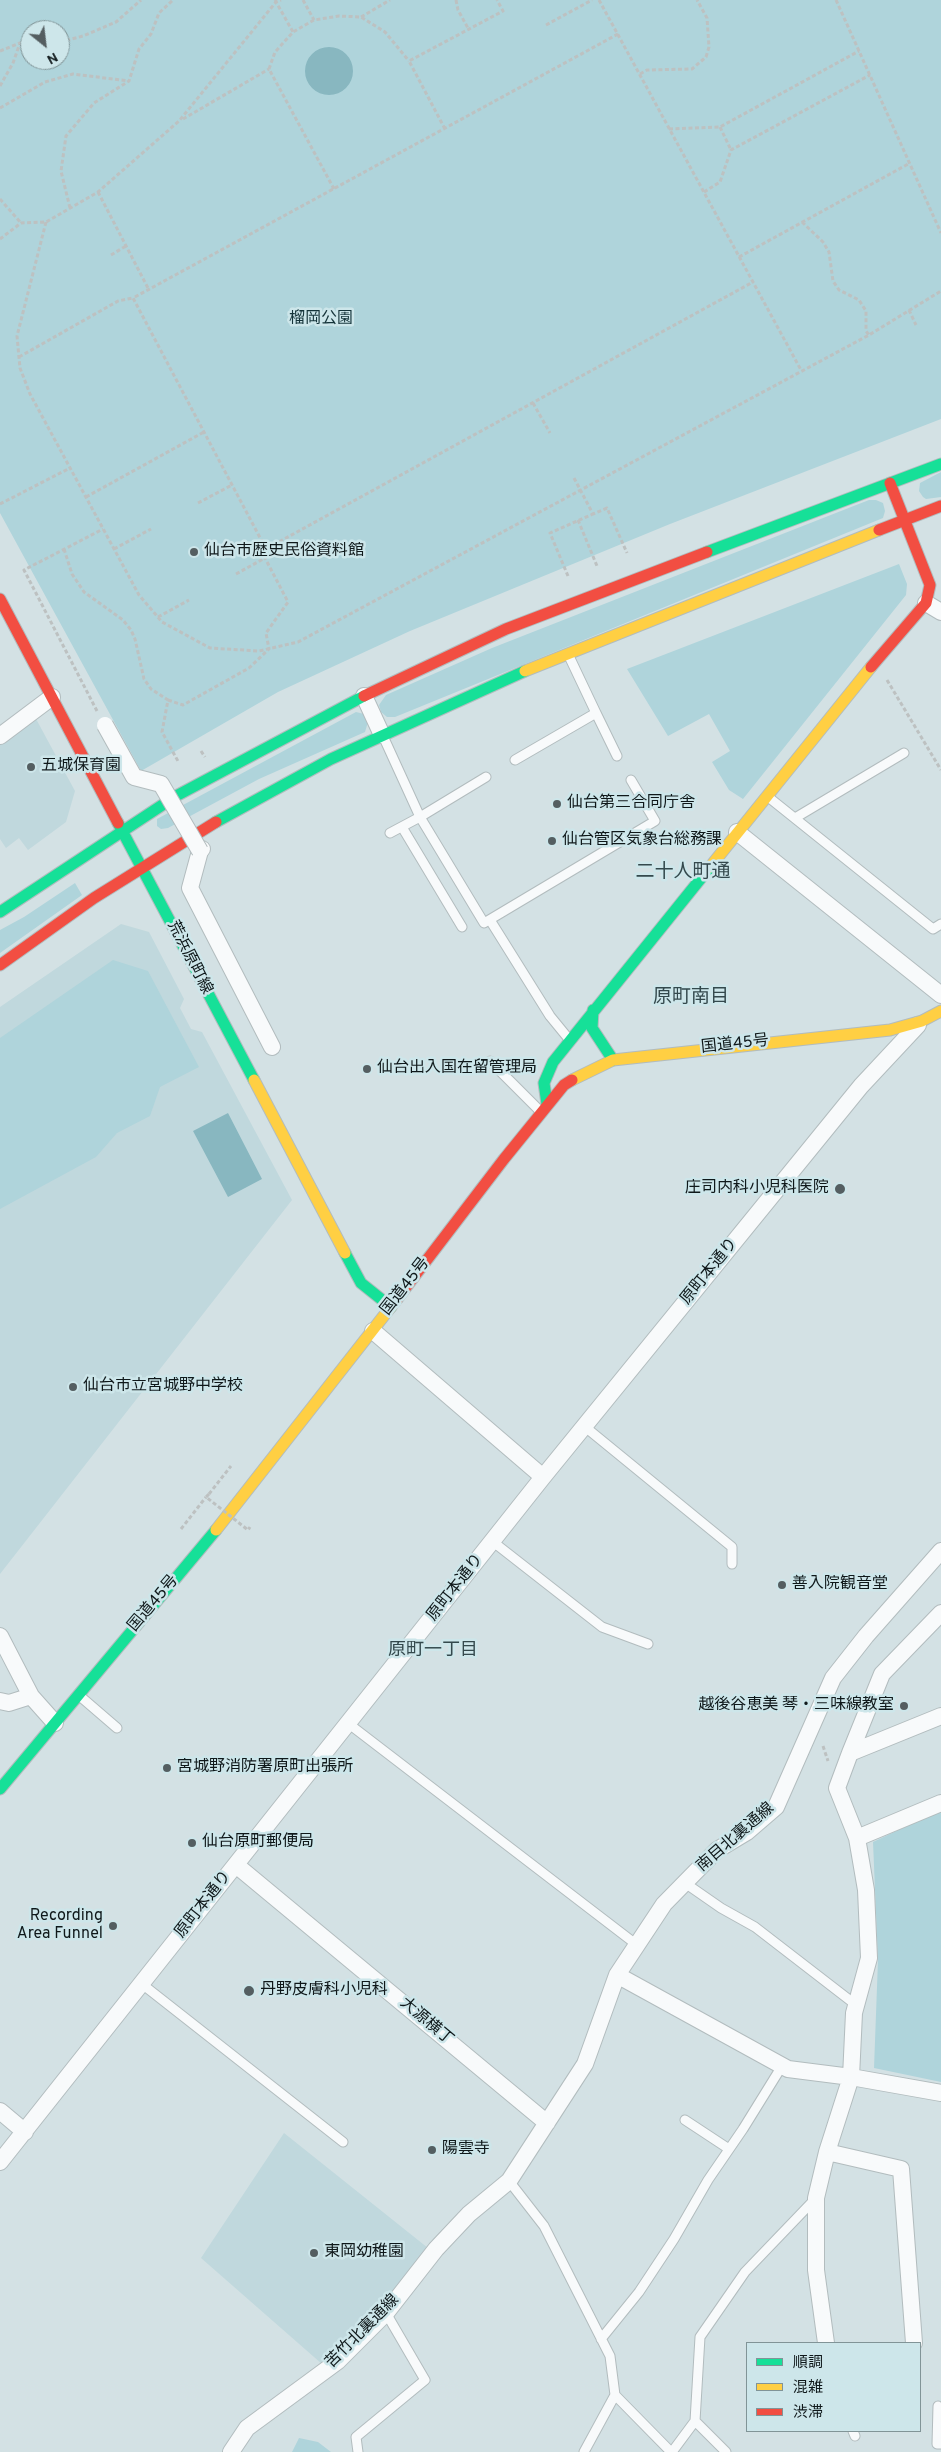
<!DOCTYPE html>
<meta charset="utf-8">
<style>
body{margin:0}
#map{position:relative;width:941px;height:2452px;overflow:hidden;background:#d3e1e4;font-family:Overpass,"Noto Sans JP",sans-serif}
canvas{display:block}
.legend{position:absolute;left:746px;top:2342px;width:175px;height:90px;box-sizing:border-box;background:#cde6ea;border:1px solid #819497;margin:0;padding:6px 9px;list-style:none;font-size:15px;color:#0f181a}
.legend li{display:flex;align-items:center;gap:10px;height:25px}
.legend b{width:25px;border:1px solid #819497}
.north{position:absolute;left:20px;top:20px;width:50px;height:50px;box-sizing:border-box;background:#cde6ea;border:1px solid #819497;border-radius:50%;rotate:151deg;font-size:14px;font-weight:700;line-height:20px;text-align:center;color:#0f181a}
.north::after{content:'';display:block;margin:auto;width:18px;height:22px;background:#545e61;clip-path:polygon(50% 0,100% 100%,50% 72%,0 100%)}
</style>
<div id="map">
<canvas width="941" height="2452"></canvas>
<ul class="legend">
<li><b style="height:6px;background:#16e098"></b>順調</li>
<li><b style="height:6px;background:#ffcf43"></b>混雑</li>
<li><b style="height:6px;background:#f24e42"></b>渋滞</li>
</ul>
<div class="north">N</div>
</div>
<script>
const c = document.querySelector('canvas').getContext('2d');
c.lineJoin = 'round';
function fill(path, color) { c.fillStyle = color; c.fill(path, 'evenodd'); }
const poly = rows => new Path2D(rows.map(r => 'M' + r).join(''));
function strokePath(path, color, width, dash) { c.strokeStyle = color; c.lineWidth = width; c.lineCap = dash ? 'butt' : 'round'; c.setLineDash(dash || []); c.stroke(path); }
function drawText(font, color, halo, rows, align = 'center') {
  c.font = font + ' Overpass,"Noto Sans JP",sans-serif'; c.lineWidth = 5; c.setLineDash([]); c.textBaseline = 'middle'; c.strokeStyle = halo; c.fillStyle = color; for (const [text, x, y, turn = 0] of rows) {
    c.save(); c.translate(x, y); c.rotate((+turn || 0) * Math.PI / 180); c.textAlign = isNaN(turn) ? turn : align; if (halo) c.strokeText(text, 0, 0); c.fillText(text, 0, 0); c.restore();
  }
}
const built = poly([
 [35,717,75,791,66,822,28,850,19,838,6,848,0,839,0,744],
 [121,924,149,932,184,999,180,1008,191,1029,202,1032,292,1200,0,1574,0,1007],
 [284,2133,428,2248,382,2308,322,2364,201,2258]
]);
const green = poly([
 [0,0,941,0,941,419,670,524,410,631,278,692,141,771,0,513],
 [30,30,60,30,60,60,30,60],
 [941,472,941,497,926,499,923,497,919,491,920,483],
 [869,500,876,500,883,503,885,511,883,518,395,717,387,717,381,712,379,705,386,695,492,648],
 [899,564,907,584,906,595,743,799,729,790,712,762,730,751,709,714,668,736,627,669],
 [356,712,364,714,368,722,365,732,259,779,168,828,161,829,157,826,157,819],
 [75,883,82,895,0,953,0,930,24,917],
 [113,960,148,971,199,1067,160,1087,150,1116,117,1133,96,1157,0,1209,0,1038],
 [941,1810,941,2082,874,2068,878,1960,873,1842],
 [299,2438,318,2442,331,2452,292,2452]
]);
const water = poly([
 '305 71a24 24 0 1 1 48 0a24 24 0 1 1-48 0Z',
 [228,1113,262,1179,228,1197,193,1131]
]);
const path = poly([
 [275,0,293,32],
 [303,0,314,20],
 [456,0,458,10,469,30],
 [599,0,801,370],
 [836,0,941,233],
 [361,17,390,0],
 [546,25,592,0],
 [618,34,133,298,266,549,753,282],
 [60,42,83,36,116,22,141,0],
 [0,51,20,43,30,43],
 [640,74,647,70,692,69,706,57,709,47,707,18,697,0],
 [0,86,13,63,20,43],
 [0,108,45,82,73,74,129,81],
 [183,119,269,69],
 [720,127,731,150],
 [445,129,409,61,503,11,497,0],
 [669,129,720,127,859,51],
 [334,189,269,69,275,52,293,32,314,20,339,16,361,17,385,32,409,61],
 [98,192,149,290],
 [704,192,720,182,731,150,870,75],
 [0,199,21,223],
 [70,208,61,171,66,136,94,103,129,81,139,49,151,34,159,13,173,0],
 [46,222,17,336,20,368,30,394,139,595,162,622,210,648,259,651,298,642,869,335,941,291],
 [802,222,823,242,829,252,833,281,839,290,859,300,866,311,866,331,869,335],
 [0,239,21,223,46,222,98,192,179,121,276,2,281,0],
 [111,255,126,246],
 [739,257,910,163],
 [909,310,916,325],
 [19,357,118,301,133,298],
 [533,403,550,433],
 [574,478,593,514,607,508,627,553],
 [86,497,204,432],
 [198,503,232,485],
 [0,504,70,468],
 [578,520,597,566],
 [64,549,72,574,84,592,123,620,131,630,135,639,144,679,151,689,168,700,162,732,179,763],
 [114,549,151,529],
 [236,574,265,558],
 [568,576,550,533,593,514],
 [158,617,189,600],
 [887,680,941,770],
 [168,700,183,705,249,668,269,649,266,633,288,602,265,558,266,549],
 [97,711,24,570,103,529],
 [201,751,205,757],
 [209,1494,231,1466],
 [181,1529,206,1497],
 [823,1746,828,1761]
]);
const lane = poly([
 [596,713,617,756],
 [383,736,420,817,486,777],
 [515,760,596,713,568,654],
 [767,796,933,929,941,924],
 [795,818,904,753],
 [402,827,462,927],
 [390,833,420,817,484,923,655,821,631,780],
 [490,920,550,1016,568,1038],
 [490,1061,539,1110],
 [584,1426,732,1547,732,1564],
 [492,1541,602,1627,648,1644],
 [81,1697,117,1728],
 [349,1724,637,1945],
 [685,1883,721,1908,755,1927,856,2005],
 [142,1984,343,2142],
 [685,2120,729,2149],
 [509,2181,544,2226,610,2356,615,2395,584,2452],
 [601,2339,639,2292,674,2239,708,2180,743,2129,782,2066],
 [615,2395,671,2452],
 [938,2406,937,2444,941,2444],
 [695,2421,726,2452],
 [853,2431,855,2436],
 [358,2452,356,2437,425,2380,386,2313],
 [672,2452,695,2421,700,2337,745,2272,816,2198]
]);
const street = poly([
 [926,603,941,612],
 [364,696,382,735],
 [0,736,52,697],
 [737,832,941,995],
 [202,849,200,851,190,888,272,1047],
 [373,1331,543,1477],
 [0,1636,31,1696,55,1723],
 [0,1701,9,1703,31,1696],
 [850,1753,941,1716],
 [857,1838,837,1788,850,1753,882,1674,941,1613],
 [236,1865,547,2123],
 [617,1975,788,2069,851,2077,941,2093],
 [0,2111,25,2132],
 [827,2152,901,2169,914,2343],
 [0,2162,543,1477,861,1086,918,1025],
 [826,2343,816,2270,816,2198,827,2152,851,2077,854,2013,869,1958,866,1890,857,1838,941,1803],
 [231,2452,247,2428,338,2361,386,2313,436,2249,469,2214,509,2181,585,2064,617,1975,664,1904,717,1850,747,1832,776,1807,833,1678,866,1636,941,1551]
]);
const fast = poly([
 [707,552,941,464],
 [216,822,331,759,525,671],
 [118,823,254,1080],
 [0,912,176,796,364,696],
 [593,1010,592,1028,613,1060],
 [547,1104,544,1083,553,1062,710,867],
 [345,1253,361,1283,391,1307],
 [0,1789,216,1530]
]);
const slow = poly([
 [525,671,879,530],
 [710,867,871,667],
 [254,1080,345,1253],
 [572,1080,613,1060,890,1030,922,1021,941,1011],
 [216,1530,397,1299]
]);
const jam = poly([
 [879,530,941,506],
 [0,599,118,823],
 [871,667,926,603,930,585,890,483],
 [364,696,506,629,707,552],
 [0,965,94,898,216,822],
 [397,1299,504,1159,564,1085,572,1080]
]);
const pathBridge = poly([
 [209,1494,206,1497,248,1530,250,1527]
]);
const streetBridge = poly([
 [105,725,134,777,161,784,200,851]
]);
const markers = [
 [194,552,5,"#545e61"],
 [31,767,5,"#545e61"],
 [557,804,5,"#545e61"],
 [552,841,5,"#545e61"],
 [367,1069,5,"#545e61"],
 [840,1189,6,"#545e61"],
 [73,1387,5,"#545e61"],
 [782,1585,5,"#545e61"],
 [904,1706,5,"#545e61"],
 [167,1768,5,"#545e61"],
 [192,1843,5,"#545e61"],
 [113,1926,5,"#545e61"],
 [249,1991,6,"#545e61"],
 [432,2150,5,"#545e61"],
 [314,2253,5,"#545e61"]
];
const parkNames = [
 ["榴岡公園",321,320]
];
const poiNames = [
 ["仙台市歴史民俗資料館",204,552],
 ["五城保育園",41,767],
 ["仙台第三合同庁舎",567,804],
 ["仙台管区気象台総務課",562,841],
 ["仙台出入国在留管理局",377,1069],
 ["庄司内科小児科医院",829,1189,"right"],
 ["仙台市立宮城野中学校",83,1387],
 ["善入院観音堂",792,1585],
 ["越後谷恵美 琴・三味線教室",894,1706,"right"],
 ["宮城野消防署原町出張所",177,1768],
 ["仙台原町郵便局",202,1843],
 ["Recording",103,1917,"right"],
 ["Area Funnel",103,1935,"right"],
 ["丹野皮膚科小児科",260,1991],
 ["陽雲寺",442,2150],
 ["東岡幼稚園",324,2253]
];
const streetNames = [
 ["荒浜原町線",189,958,63],
 ["国道45号",735,1045,-6],
 ["原町本通り",710,1272,-51],
 ["国道45号",406,1287,-52],
 ["原町本通り",456,1588,-52],
 ["国道45号",154,1604,-50],
 ["南目北裏通線",736,1838,-41],
 ["原町本通り",204,1905,-52],
 ["大源横丁",426,2022,40],
 ["苦竹北裏通線",363,2332,-45]
];
const neighbourhoodNames = [
 ["原町一丁目",433,1651]
];
const quarterNames = [
 ["二十人町通",683,873],
 ["原町南目",691,998]
];
fill(built, '#c0d8dd');
fill(green, '#afd4db');
fill(water, '#88b7c0');
strokePath(lane, '#b2bcbe', 11);
strokePath(street, '#b2bcbe', 18);
strokePath(fast, '#b2bcbe', 13);
strokePath(slow, '#b2bcbe', 13);
strokePath(jam, '#b2bcbe', 13);
strokePath(path, '#bdc1c1', 3, [4, 2.5]);
strokePath(lane, '#f8fafb', 9);
strokePath(street, '#f8fafb', 16);
strokePath(fast, '#16e098', 11);
strokePath(slow, '#ffcf43', 11);
strokePath(jam, '#f24e42', 11);
strokePath(streetBridge, '#b2bcbe', 18, []);
strokePath(pathBridge, '#bdc1c1', 3, [4, 2.5]);
strokePath(streetBridge, '#f8fafb', 16);
for (const [x, y, r, color] of markers) { const dot = new Path2D(); dot.arc(x, y, r, 0, 2 * Math.PI); c.fillStyle = color; c.fill(dot); strokePath(dot, '#cde6ea', 2); }
drawText('16px', '#15343a', '#cde6ea', parkNames);
drawText('16px', '#0f181a', '#cde6ea', poiNames, 'left');
drawText('16px', '#0f181a', '#cde6ea', streetNames);
drawText('18px', '#34494d', '#cde6ea', neighbourhoodNames);
drawText('19px', '#34494d', '#cde6ea', quarterNames);
</script>
